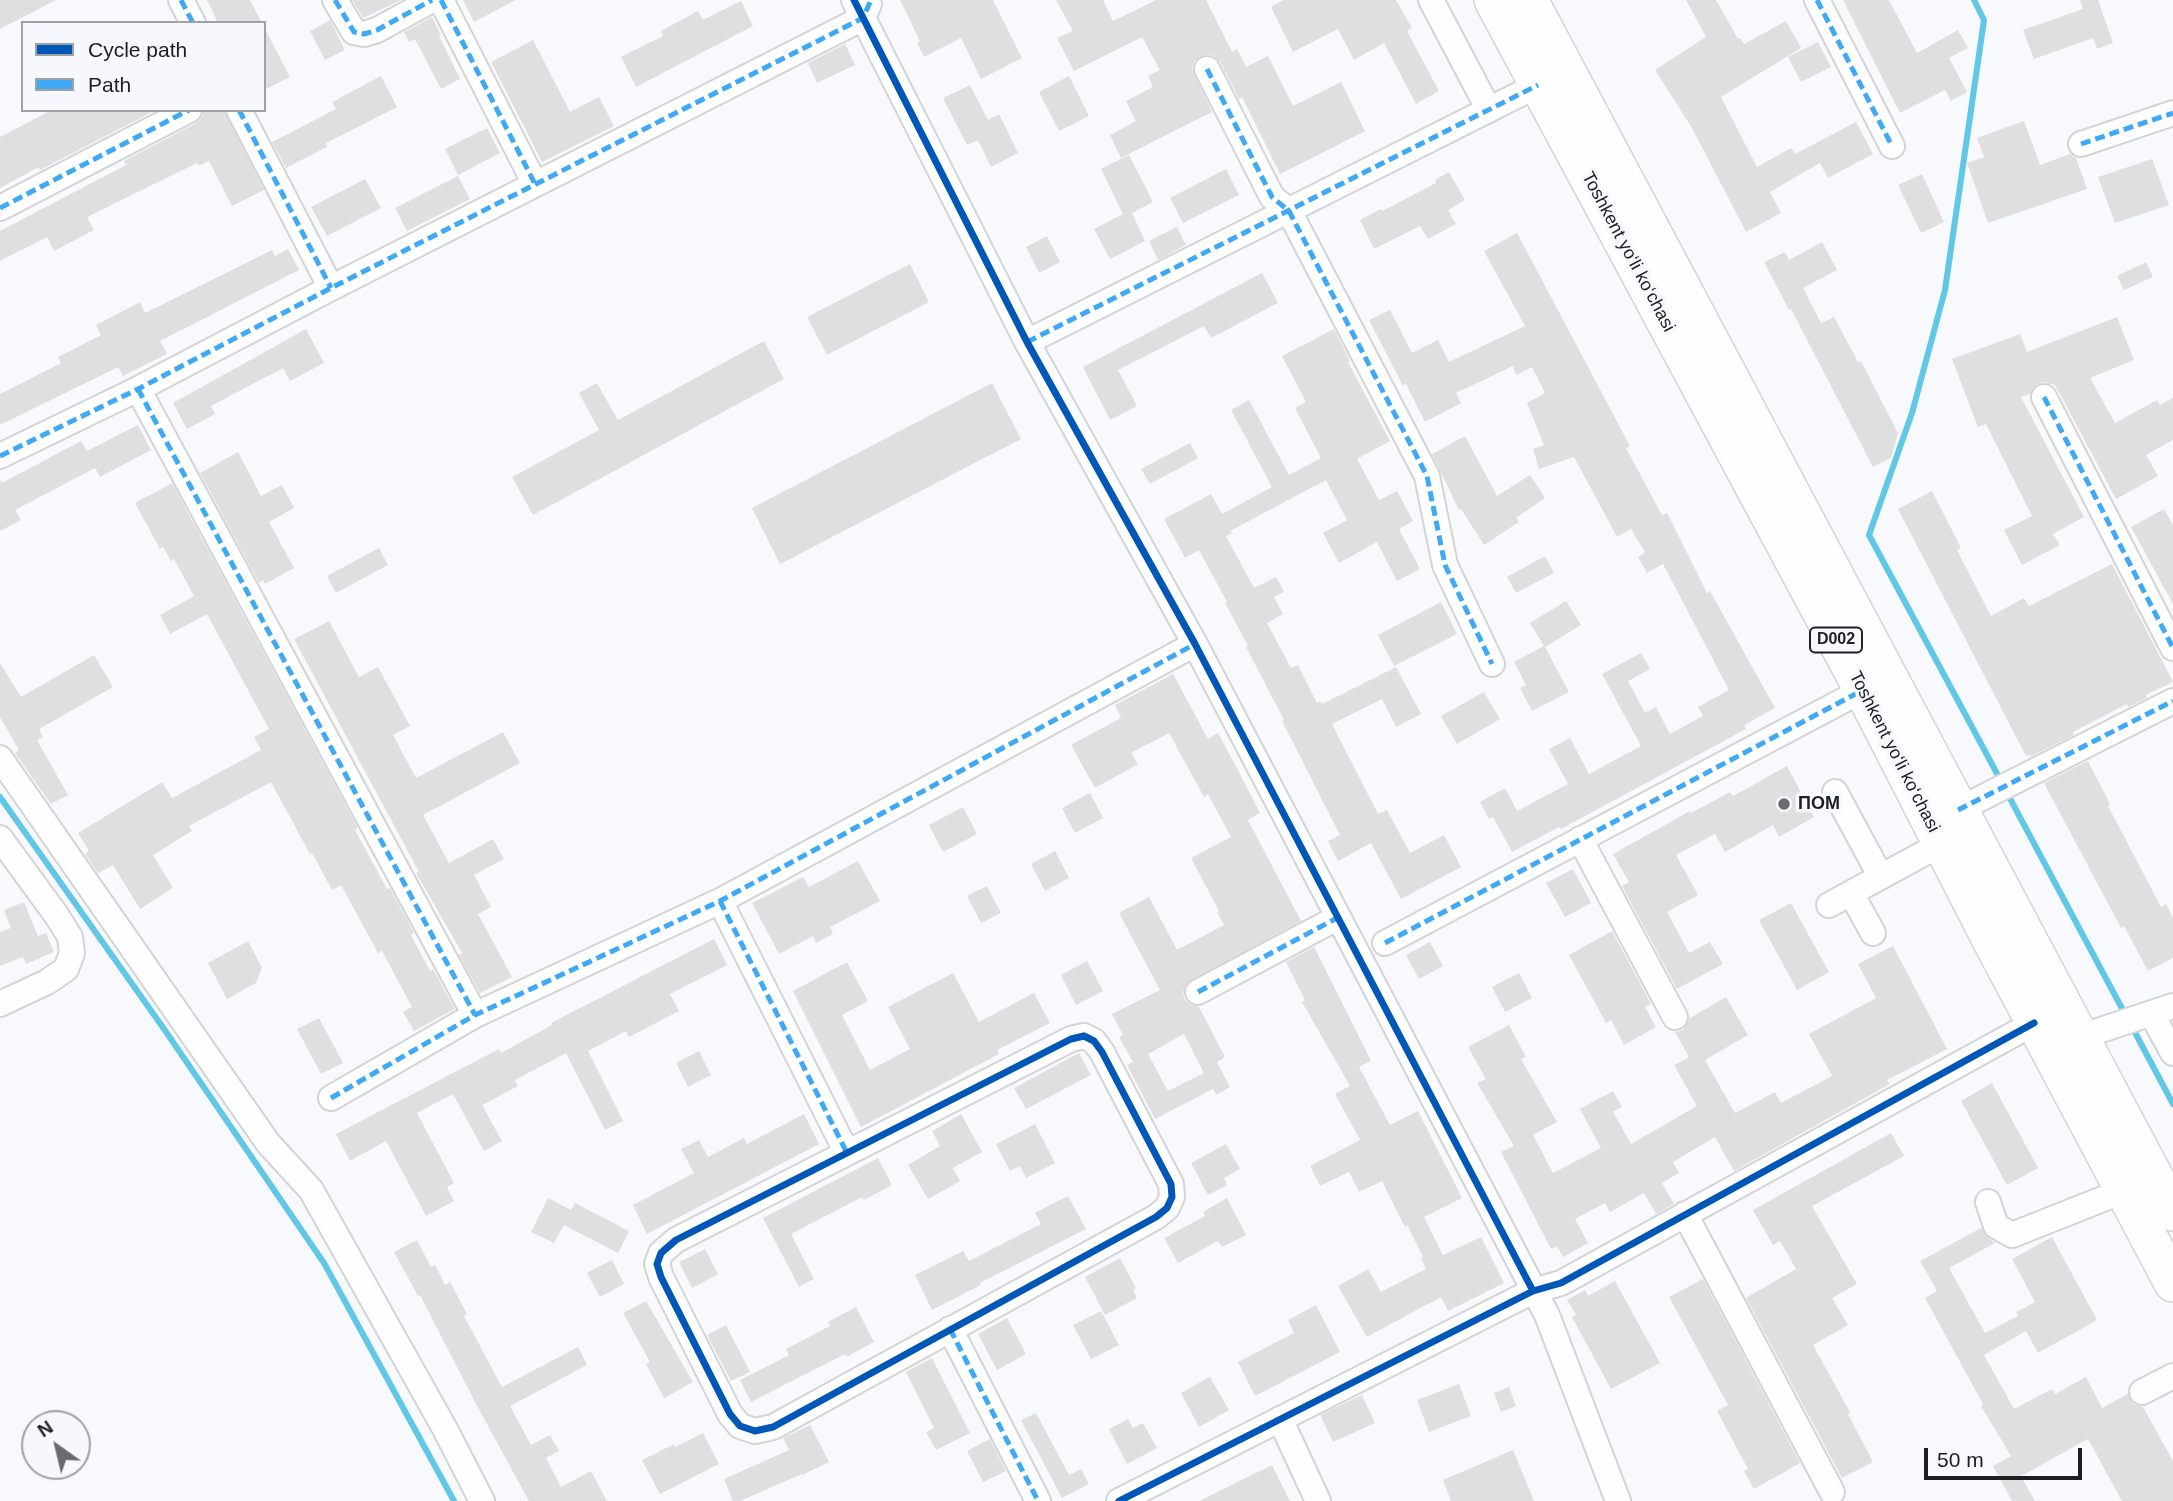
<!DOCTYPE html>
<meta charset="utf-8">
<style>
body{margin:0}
#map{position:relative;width:2173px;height:1501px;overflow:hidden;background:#f7f9fc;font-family:Helvetica,sans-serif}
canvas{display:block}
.legend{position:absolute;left:21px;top:21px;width:245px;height:91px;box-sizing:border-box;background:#f6f8fd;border:2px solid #a0a1a5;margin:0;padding:9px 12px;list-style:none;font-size:21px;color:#1e1f22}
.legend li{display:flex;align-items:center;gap:14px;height:35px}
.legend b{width:35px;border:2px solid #a0a1a5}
.north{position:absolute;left:21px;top:1410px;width:70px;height:70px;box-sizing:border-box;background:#f6f8fd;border:2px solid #a0a1a5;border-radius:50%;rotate:326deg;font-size:19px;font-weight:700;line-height:28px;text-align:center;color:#1e1f22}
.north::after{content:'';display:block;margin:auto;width:24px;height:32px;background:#6a6b6e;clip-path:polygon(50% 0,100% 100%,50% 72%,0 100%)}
.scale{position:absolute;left:1924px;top:1448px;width:158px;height:32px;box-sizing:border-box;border:4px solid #1e1f22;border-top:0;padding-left:9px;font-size:21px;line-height:24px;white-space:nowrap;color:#1e1f22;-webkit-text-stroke:5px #f6f8fd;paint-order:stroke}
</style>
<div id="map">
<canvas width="2173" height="1501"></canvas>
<ul class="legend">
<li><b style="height:9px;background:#0057b8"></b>Cycle path</li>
<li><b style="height:9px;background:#3fa9f5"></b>Path</li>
</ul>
<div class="north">N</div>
<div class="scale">50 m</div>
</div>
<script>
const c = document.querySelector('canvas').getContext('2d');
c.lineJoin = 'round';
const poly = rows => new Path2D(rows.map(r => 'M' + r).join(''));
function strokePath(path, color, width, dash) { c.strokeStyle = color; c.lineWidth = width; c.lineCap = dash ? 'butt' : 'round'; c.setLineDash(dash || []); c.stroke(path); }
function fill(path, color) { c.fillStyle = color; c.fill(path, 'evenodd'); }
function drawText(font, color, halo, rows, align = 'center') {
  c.font = font + ' Helvetica,sans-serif'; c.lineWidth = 7; c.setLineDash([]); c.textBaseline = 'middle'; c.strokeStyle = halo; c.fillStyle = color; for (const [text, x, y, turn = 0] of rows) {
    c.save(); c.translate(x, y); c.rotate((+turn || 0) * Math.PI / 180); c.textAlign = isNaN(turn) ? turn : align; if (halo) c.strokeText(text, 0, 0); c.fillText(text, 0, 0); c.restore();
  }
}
const stream = poly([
 [1974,0,1984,20,1945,290,1912,413,1869,535,2001,781],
 [2006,791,2126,1016],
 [0,797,164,1029,324,1263,454,1501],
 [2131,1025,2173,1104]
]);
const building = poly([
 [0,0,56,0,0,29],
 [207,0,250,0,262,23,218,23],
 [352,0,401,0,363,18],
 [463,0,516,0,474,22],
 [900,0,993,0,1022,58,981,79,961,38,924,57,917,43,920,41],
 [1056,0,1103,0,1113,21,1156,0,1206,0,1232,52,1237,49,1246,67,1268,56,1293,106,1341,82,1365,131,1280,174,1242,97,1239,99,1220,62,1214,56,1207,54,1195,60,1192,69,1212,112,1121,158,1110,135,1136,121,1126,101,1153,87,1148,76,1160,70,1142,37,1074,71,1057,38,1073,31],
 [1284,0,1396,0,1412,28,1407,31,1439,91,1416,104,1384,43,1354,60,1338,29,1293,52,1271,7],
 [1686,0,1716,0,1738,39,1740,38,1744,44,1786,21,1801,48,1721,97,1757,167,1791,148,1795,154,1856,122,1873,154,1828,178,1820,163,1770,192,1781,213,1746,232,1692,128,1655,70,1706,37],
 [1843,0,1889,0,1917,53,1958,30,1968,48,1949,58,1967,92,1951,101,1945,90,1900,113],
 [2080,0,2098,0,2113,43,2097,49,2093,38,2034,59,2023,30,2083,9],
 [741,1,753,26,636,87,621,57,663,36,661,31,698,11,703,20],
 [432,17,441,35,439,36,460,79,441,89,415,39,409,42,404,32],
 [330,20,345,50,325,60,310,31],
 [264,27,290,77,264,90],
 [533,40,570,112,599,97,614,126,542,162,491,62],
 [1818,42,1831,67,1801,82,1788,57],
 [845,44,855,65,817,83,808,63],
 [381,76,397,107,326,143,327,147,286,168,272,142,336,109,332,102],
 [1069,76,1089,116,1059,131,1039,92],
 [970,85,988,120,999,114,1018,153,991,167,978,140,967,145,943,98],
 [52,110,156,110,40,170,39,167,0,188,0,137],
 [204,110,224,110,264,190,232,206,209,161,198,166,197,163,87,217,94,230,54,251,47,237,0,261,0,231,126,165,124,161,196,123,202,117],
 [2024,121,2040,165,2070,154,2076,158,2087,189,1988,223,1967,163,1984,157,1977,138],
 [487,128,500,153,458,175,445,149],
 [1129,155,1153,202,1132,213,1145,241,1110,259,1094,229,1123,214,1101,169],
 [2152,159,2169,205,2115,223,2098,177],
 [1226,169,1239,195,1183,223,1170,198],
 [1449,172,1465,200,1448,210,1456,224,1428,239,1420,226,1374,249,1360,220,1381,209,1382,211,1436,183,1435,180],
 [1922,174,1944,222,1921,233,1898,185],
 [458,176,470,199,407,231,395,208],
 [365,179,381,208,327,236,311,207],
 [1177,227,1186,245,1158,260,1149,241],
 [1517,233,1630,446,1626,448,1662,515,1667,513,1707,593,1710,591,1775,708,1744,725,1746,729,1561,829,1559,827,1512,852,1493,817,1489,819,1480,802,1505,788,1517,811,1568,784,1549,749,1570,738,1589,774,1641,746,1602,674,1641,653,1650,669,1628,681,1645,713,1656,707,1670,734,1703,716,1698,707,1729,690,1663,564,1647,573,1638,557,1645,552,1631,529,1617,537,1574,457,1539,469,1533,449,1544,445,1527,403,1545,393,1532,367,1516,375,1513,366,1456,393,1461,403,1425,422,1406,384,1403,386,1369,320,1390,310,1412,353,1438,340,1449,362,1525,326,1484,251],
 [1047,236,1060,262,1039,273,1026,247],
 [1822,242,1837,270,1803,288,1821,323,1834,317,1858,362,1861,361,1898,433,1891,458,1873,467,1791,309,1789,310,1764,262,1785,252,1789,260],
 [288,249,299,270,160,341,167,354,123,376,118,367,0,425,0,394,61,363,58,357,101,335,96,325,140,302,145,313,272,250,275,256],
 [2146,262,2153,277,2124,290,2117,276],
 [910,264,929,302,827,355,807,317],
 [1262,273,1278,303,1211,338,1204,326,1118,370,1137,406,1110,420,1083,367],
 [2117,317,2134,360,2090,378,2115,423,2157,400,2160,405,2173,398,2173,440,2146,455,2158,476,2116,499,2055,385,2044,382,2037,384,2030,394,2021,397,2084,517,2053,534,2060,545,2022,565,2004,530,2032,516,1986,424,1978,427,1952,359,2020,334,2027,352],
 [306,329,324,363,290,381,283,368,211,406,215,414,187,429,173,403],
 [1334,329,1350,361,1348,362,1390,441,1357,459,1379,500,1397,491,1413,521,1399,529,1420,569,1397,581,1377,542,1339,563,1323,533,1347,520,1326,480,1230,531,1232,533,1226,536,1254,588,1276,577,1284,592,1274,597,1283,614,1267,623,1291,668,1298,665,1317,703,1320,701,1322,704,1396,667,1421,714,1396,727,1382,699,1332,724,1378,814,1387,810,1410,853,1444,835,1461,867,1401,899,1371,843,1338,861,1328,841,1340,835,1282,721,1284,720,1246,647,1248,646,1225,603,1227,602,1199,550,1185,558,1164,519,1211,494,1222,514,1272,487,1231,410,1249,400,1289,475,1321,458,1295,408,1306,402,1282,356],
 [764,341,784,379,533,515,512,477,599,430,579,393,597,383,618,420],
 [992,383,1021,439,780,564,752,508],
 [138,425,151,450,100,477,95,468,15,510,21,520,0,531,0,480,2,483,81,441,87,451],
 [1465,436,1497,496,1530,475,1545,498,1516,518,1519,522,1484,545,1461,509,1459,510,1432,454],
 [1190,443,1198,458,1150,484,1141,469],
 [238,452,261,496,282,485,294,508,269,522,294,568,265,584,263,580,259,583,200,473],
 [172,483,358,828,355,830,387,889,390,888,414,933,411,935,430,971,433,969,455,1009,414,1031,403,1012,412,1007,382,951,378,953,341,885,332,890,312,853,310,854,271,782,189,826,192,831,153,855,173,888,140,909,113,865,98,873,85,854,89,851,78,833,162,782,172,798,261,750,254,737,269,729,207,614,170,634,160,615,194,596,174,559,171,561,163,547,160,549,135,503],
 [1932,491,1961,548,1957,550,1991,616,2024,598,2029,606,2112,564,2173,682,2146,695,2147,698,2128,707,2127,704,2073,732,2074,735,2030,757,2029,755,2026,756,1898,509],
 [2164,509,2173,525,2173,604,2131,527],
 [379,548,388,565,336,593,327,576],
 [1545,556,1554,573,1516,593,1507,577],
 [1566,601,1581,625,1545,647,1569,692,1532,711,1520,688,1526,685,1514,662,1544,646,1530,623],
 [1441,602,1457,634,1394,666,1378,635],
 [329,621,359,677,378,667,410,726,393,735,416,778,503,732,520,763,423,815,449,863,493,839,504,859,474,875,491,907,478,914,512,977,480,993,459,955,462,953,416,873,419,872,294,639],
 [94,655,113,687,39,729,43,737,37,740,68,795,51,804,15,753,19,750,0,717,0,663,21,697],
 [1173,674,1208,739,1218,733,1241,776,1260,813,1248,820,1301,921,1186,984,1183,992,1185,1000,1191,1005,1199,1007,1225,1057,1217,1062,1230,1087,1216,1095,1213,1089,1155,1119,1127,1065,1133,1062,1119,1037,1123,1035,1112,1014,1160,990,1119,913,1149,897,1177,950,1224,925,1217,912,1219,911,1191,858,1231,837,1208,794,1204,797,1169,733,1131,753,1138,764,1095,788,1071,745,1121,718,1115,705],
 [1184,1034,1204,1073,1168,1091,1148,1054],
 [1484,692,1500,719,1457,744,1441,716],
 [2088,761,2110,804,2108,806,2161,907,2166,904,2173,918,2173,958,2148,971,2124,926,2121,928,2044,783],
 [1787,766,1814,817,1779,837,1773,825,1725,852,1715,834,1676,855,1698,895,1667,912,1689,953,1710,942,1723,964,1677,989,1622,886,1629,882,1613,854,1690,811,1691,813,1730,792,1733,796],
 [1090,793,1103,818,1075,833,1062,808],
 [963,807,977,834,943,852,929,825],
 [1055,851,1069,878,1045,891,1031,864],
 [858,861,880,901,830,927,833,934,816,943,813,936,779,954,752,903,803,877,809,887],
 [1573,869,1591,903,1565,917,1546,883],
 [987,886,1001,913,981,923,967,896],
 [24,902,38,936,46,933,54,952,26,964,23,957,0,966,0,932,11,928,4,910],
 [1791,903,1829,972,1797,990,1759,920],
 [1612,931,1651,1004,1645,1007,1656,1027,1624,1045,1611,1020,1606,1023,1569,955],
 [714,939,727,965,670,994,679,1011,629,1037,626,1031,588,1051,623,1121,605,1130,566,1053,515,1080,518,1086,482,1105,502,1141,484,1151,453,1094,417,1113,454,1183,447,1187,454,1201,426,1216,386,1141,350,1161,336,1134,499,1049,501,1053,552,1025,551,1023],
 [248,941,262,968,256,983,227,999,208,963],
 [1430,942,1443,966,1419,979,1406,955],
 [1893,946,1947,1049,1887,1080,1890,1084,1734,1171,1715,1137,1673,1162,1679,1173,1662,1183,1674,1204,1656,1214,1644,1193,1610,1212,1605,1203,1575,1219,1588,1243,1563,1257,1557,1246,1551,1249,1501,1152,1514,1146,1477,1083,1486,1079,1468,1047,1509,1025,1526,1057,1521,1059,1557,1122,1533,1135,1553,1173,1601,1148,1580,1109,1613,1091,1622,1107,1613,1112,1631,1144,1697,1106,1674,1065,1689,1057,1675,1032,1683,1030,1690,1018,1726,997,1748,1035,1705,1060,1735,1113,1775,1092,1781,1103,1832,1076,1809,1034,1876,998,1858,964],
 [1314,947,1371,1061,1359,1067,1390,1125,1418,1111,1462,1198,1424,1217,1443,1255,1481,1237,1504,1283,1448,1311,1441,1297,1367,1337,1338,1286,1368,1269,1381,1292,1426,1269,1421,1258,1423,1257,1407,1225,1405,1227,1382,1181,1359,1192,1349,1172,1320,1186,1310,1166,1360,1140,1335,1094,1350,1086,1302,1002,1305,1000,1286,962],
 [1087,961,1103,991,1076,1005,1061,975],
 [847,962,868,1001,842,1015,870,1070,910,1049,888,1007,953,973,979,1022,1034,993,1050,1023,997,1050,999,1054,861,1127,793,991],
 [1519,973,1532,998,1505,1012,1492,987],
 [319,1018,343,1063,321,1074,297,1029],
 [699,1051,711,1075,688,1087,676,1063],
 [1079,1053,1091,1075,1026,1109,1014,1088],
 [1992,1083,2038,1168,2007,1185,1961,1101],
 [804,1114,819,1144,647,1234,633,1205,694,1173,681,1149,699,1140,708,1157,744,1138,747,1144],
 [961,1114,982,1152,953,1168,960,1181,928,1199,908,1165,940,1146,932,1131],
 [1035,1124,1055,1163,1026,1178,1020,1166,1010,1171,996,1144],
 [1891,1133,1904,1156,1812,1206,1857,1284,1832,1298,1848,1325,1813,1345,1850,1412,1848,1414,1873,1462,1842,1478,1746,1298,1796,1269,1780,1241,1773,1245,1753,1210],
 [1226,1144,1240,1169,1224,1178,1227,1185,1208,1195,1191,1163],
 [878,1158,892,1185,864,1200,862,1197,791,1234,814,1279,799,1287,763,1218],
 [1068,1196,1086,1229,980,1283,981,1285,932,1310,915,1275,963,1251,969,1261,1041,1224,1035,1213],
 [548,1198,571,1210,575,1203,629,1231,618,1253,564,1225,554,1243,531,1232],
 [1227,1198,1246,1235,1222,1247,1218,1241,1178,1263,1164,1238,1205,1216,1203,1212],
 [1981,1228,1988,1238,1995,1243,1949,1268,1985,1333,2018,1316,2016,1312,2035,1302,2012,1259,2052,1237,2097,1320,2038,1353,2026,1331,1984,1355,2014,1409,2052,1389,2055,1394,2086,1377,2102,1408,2128,1394,2133,1404,2143,1407,2173,1461,2173,1501,2122,1501,2088,1439,2021,1476,2035,1501,2012,1501,1993,1466,2011,1456,1981,1406,1983,1404,1925,1298,1937,1291,1920,1261],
 [417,1240,431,1267,435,1265,445,1285,450,1282,467,1314,464,1316,502,1387,578,1347,587,1365,510,1406,531,1445,550,1435,559,1451,546,1458,561,1487,591,1471,607,1501,529,1501,475,1402,420,1295,418,1296,394,1252],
 [705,1249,718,1274,692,1288,679,1262],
 [1120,1258,1136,1288,1133,1290,1137,1298,1105,1315,1085,1277],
 [612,1260,624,1284,600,1297,587,1273],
 [1703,1279,1800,1463,1754,1489,1744,1471,1748,1469,1717,1411,1728,1405,1669,1297],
 [1615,1281,1660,1363,1611,1389,1572,1317,1576,1315,1567,1300,1585,1290,1588,1296],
 [646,1301,693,1382,664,1398,646,1364,650,1362,623,1313],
 [1316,1305,1340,1352,1255,1396,1238,1362,1294,1333,1288,1320],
 [856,1307,874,1342,846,1357,845,1354,751,1402,740,1380,789,1355,786,1349,830,1326,828,1322],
 [1101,1311,1119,1345,1091,1359,1073,1325],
 [1007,1318,1026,1354,997,1370,978,1334],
 [726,1325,750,1372,731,1381,707,1335],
 [932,1358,970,1433,936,1450,926,1432,934,1428,906,1372],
 [1210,1377,1229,1410,1199,1427,1181,1393],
 [1459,1384,1471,1416,1429,1432,1417,1400],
 [1509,1387,1516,1406,1501,1412,1494,1393],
 [1362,1395,1375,1423,1333,1442,1320,1415],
 [1036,1413,1069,1475,1081,1469,1089,1484,1062,1498,1021,1420],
 [1128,1419,1133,1428,1143,1423,1157,1448,1127,1464,1109,1429],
 [810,1425,829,1462,802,1475,802,1474,740,1501,733,1501,724,1479,789,1450,783,1438],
 [703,1433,719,1464,660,1494,642,1460,674,1444,675,1447],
 [990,1439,1006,1471,983,1482,967,1451],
 [1513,1450,1534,1501,1451,1501,1443,1480],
 [1272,1465,1290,1501,1199,1501,1262,1470]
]);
const minor = poly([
 [181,0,193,23],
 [335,0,354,32,364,34,377,30,432,0],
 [441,0,535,184],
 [854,0,1027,342,1195,644,1547,1315,1618,1501],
 [1431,0,1489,110],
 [1817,0,1892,146],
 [1207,69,1272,197,1289,211,1427,476,1445,565,1492,664],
 [239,110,331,288],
 [2081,144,2173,113],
 [0,208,189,110],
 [1027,342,1538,85],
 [138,389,475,1015],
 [2044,397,2173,648],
 [0,456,138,389,331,288,863,18,869,4],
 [0,758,268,1143,311,1190,445,1429,482,1501],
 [1835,792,1881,877],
 [1958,810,2173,701],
 [0,838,57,916,70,937,72,953,66,969,47,982,0,1004],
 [1580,839,1675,1017],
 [1851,893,1873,933],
 [720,901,847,1153],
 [1829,905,1941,844],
 [1385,943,1863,690],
 [1198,992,1337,918],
 [2151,1013,2173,1053],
 [1084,1036,1094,1041,1102,1052,1171,1184,1172,1197,1167,1208,1156,1217,773,1427,755,1431,740,1426,730,1414,661,1277,657,1264,661,1253,676,1240,1071,1039,1084,1036],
 [2080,1037,2173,1006],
 [331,1098,475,1015,720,901,1195,644],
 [1988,1202,1996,1226,2012,1235,2123,1191],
 [1685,1214,1832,1492],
 [950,1329,1038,1501],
 [2142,1392,2173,1376],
 [1280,1419,1318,1501],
 [1119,1501,1533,1291,1561,1283,2034,1023]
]);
const highway = poly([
 [1493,0,1863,690,1990,938,2173,1283],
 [1529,0,2173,1212]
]);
const quiet = poly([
 [181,0,193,23],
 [335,0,354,32,364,34,377,30,432,0],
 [441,0,535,184],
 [1817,0,1892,146],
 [1207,69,1272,197,1289,211,1427,476,1445,565,1492,664],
 [239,110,331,288],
 [2081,144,2173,113],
 [0,208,189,110],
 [1027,342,1538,85],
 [138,389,475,1015],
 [2044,397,2173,648],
 [0,456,138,389,331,288,863,18,871,0],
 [1958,810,2173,701],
 [720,901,847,1153],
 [1385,943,1863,690],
 [1198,992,1337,918],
 [331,1098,475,1015,720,901,1195,644],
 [950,1329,1038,1501]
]);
const cycleway = poly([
 [854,0,1027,342,1195,644,1533,1291],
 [1084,1036,1094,1041,1102,1052,1171,1184,1172,1197,1167,1208,1156,1217,773,1427,755,1431,740,1426,730,1414,661,1277,657,1264,661,1253,676,1240,1071,1039,1084,1036],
 [1119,1501,1533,1291,1561,1283,2034,1023]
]);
const markers = [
 [1784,804,7,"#6a6b6e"]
];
const shields = [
 [1836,640,52]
];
const shieldNames = [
 ["D002",1836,640]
];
const streetNames = [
 ["Toshkent yo‘li ko‘chasi",1628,252,62],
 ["Toshkent yo‘li ko‘chasi",1894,752,63]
];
const poiNames = [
 ["ПОМ",1798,804]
];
strokePath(stream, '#60c7e6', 6);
fill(building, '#e0dfe0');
strokePath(minor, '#d3d4d6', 28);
strokePath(highway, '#d3d4d6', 40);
strokePath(minor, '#fefeff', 24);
strokePath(highway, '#fefeff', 37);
strokePath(quiet, '#3fa9f5', 5, [10, 5]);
strokePath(cycleway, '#0057b8', 7);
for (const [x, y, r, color] of markers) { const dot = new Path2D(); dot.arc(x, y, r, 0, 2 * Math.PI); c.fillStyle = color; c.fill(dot); strokePath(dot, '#f6f8fd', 2.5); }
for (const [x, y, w] of shields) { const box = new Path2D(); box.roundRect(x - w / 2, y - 12.5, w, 25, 5); c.fillStyle = '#f6f8fd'; c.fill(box); strokePath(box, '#1e1f22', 2); }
drawText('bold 16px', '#1e1f22', null, shieldNames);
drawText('18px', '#1e1f22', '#f6f8fd', streetNames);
drawText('bold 18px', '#1e1f22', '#f6f8fd', poiNames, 'left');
</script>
